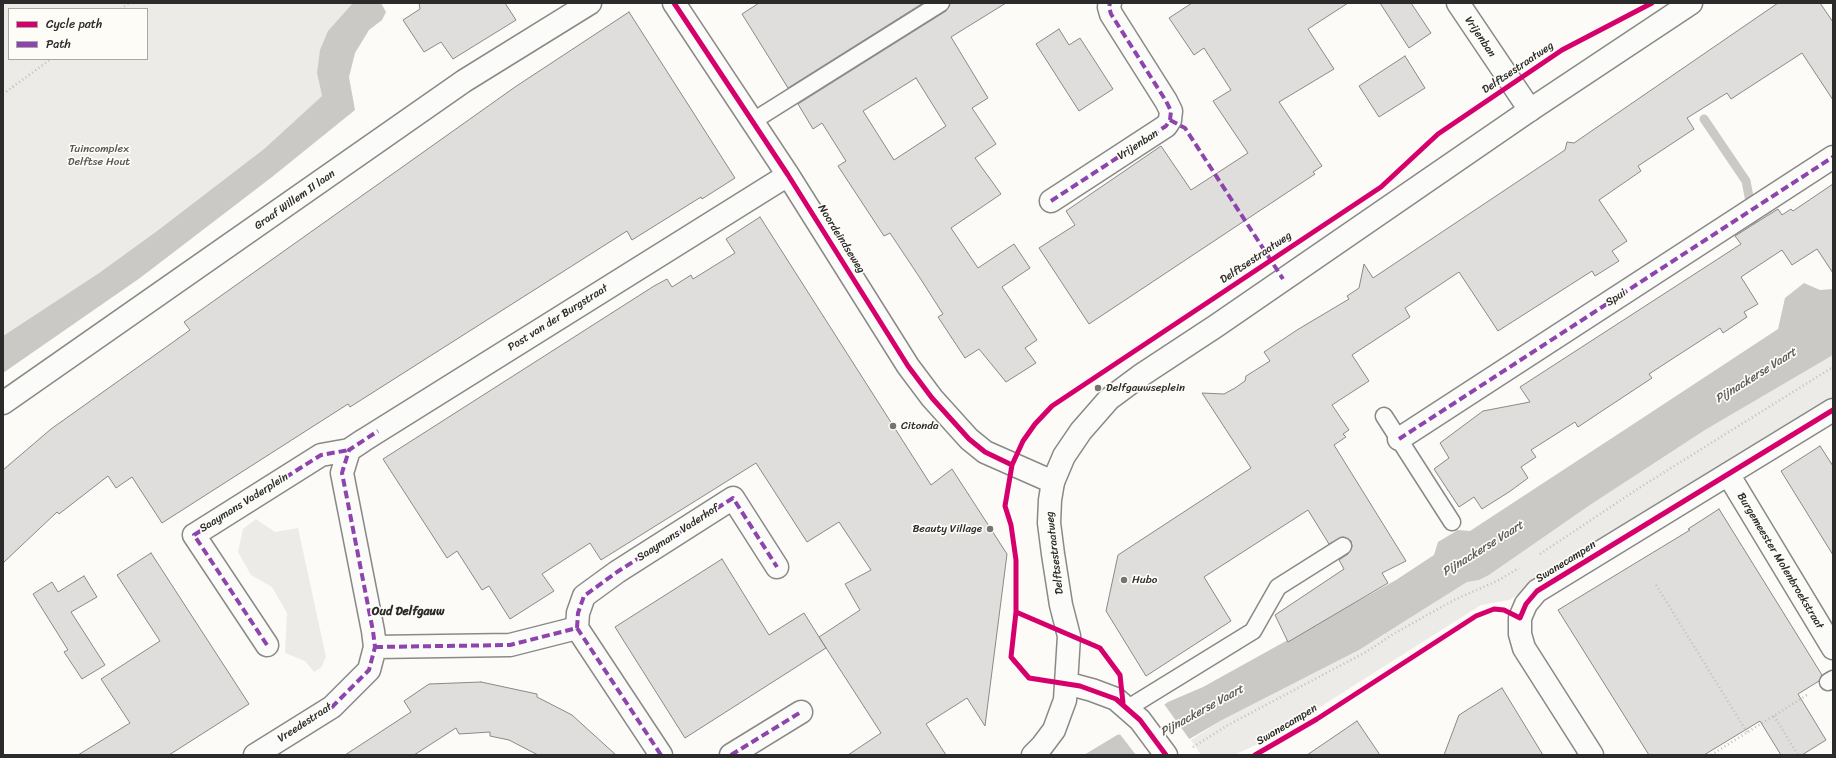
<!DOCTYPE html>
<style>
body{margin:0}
#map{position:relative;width:1836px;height:758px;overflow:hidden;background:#fcfbf8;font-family:Sriracha,sans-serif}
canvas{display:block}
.frame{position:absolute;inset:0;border:4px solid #2b2b2b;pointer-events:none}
.legend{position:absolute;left:8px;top:8px;width:140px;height:52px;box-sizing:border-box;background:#fdfcf7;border:1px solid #a9a8a5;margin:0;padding:5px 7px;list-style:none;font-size:12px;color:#2b2b2b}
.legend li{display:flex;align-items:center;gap:8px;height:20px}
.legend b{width:20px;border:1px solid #a9a8a5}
</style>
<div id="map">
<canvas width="1836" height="758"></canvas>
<div class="frame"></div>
<ul class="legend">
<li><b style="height:5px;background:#d6006c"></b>Cycle path</li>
<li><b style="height:5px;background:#8e44ad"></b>Path</li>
</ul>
</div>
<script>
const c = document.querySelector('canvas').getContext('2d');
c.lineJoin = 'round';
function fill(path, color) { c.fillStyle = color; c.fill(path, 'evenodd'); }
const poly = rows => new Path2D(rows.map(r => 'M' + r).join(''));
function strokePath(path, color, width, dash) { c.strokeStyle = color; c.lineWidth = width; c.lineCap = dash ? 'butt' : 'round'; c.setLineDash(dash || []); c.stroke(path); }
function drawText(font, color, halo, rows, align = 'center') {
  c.font = font + ' Sriracha,sans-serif'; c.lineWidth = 3.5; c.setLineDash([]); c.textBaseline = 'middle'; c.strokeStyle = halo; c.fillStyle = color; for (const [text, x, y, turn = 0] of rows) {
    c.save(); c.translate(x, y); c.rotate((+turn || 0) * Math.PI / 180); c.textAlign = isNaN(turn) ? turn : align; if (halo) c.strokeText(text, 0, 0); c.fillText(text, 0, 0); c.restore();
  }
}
const green = poly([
 [3,3,353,3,353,5,317,73,322,96,264,149,157,231,99,273,3,336],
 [9,9,147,9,147,59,9,59],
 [1833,355,1833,398,1509,600,1481,605,1271,738,1234,755,1201,755,1191,740,1222,720,1359,650,1467,582,1479,580,1489,575,1590,505,1705,430],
 [256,519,275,532,298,528,326,657,321,668,314,672,305,661,285,653,287,613,272,587,251,575,238,552,243,529]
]);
const water = poly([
 [353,3,381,3,386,12,382,20,369,30,355,53,349,77,355,110,272,177,140,278,3,373,3,336,99,273,157,231,264,149,322,96,317,73,320,50,328,31],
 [1804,283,1820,290,1833,289,1833,355,1705,430,1590,505,1489,575,1479,580,1467,582,1359,650,1222,720,1162,755,1084,755,1117,735,1122,734,1168,702,1203,687,1396,580,1434,555,1438,542,1458,530,1470,531,1638,421,1778,329,1785,298]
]);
const pier = poly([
 [1164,704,1190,740,1166,755,1136,755,1119,733]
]);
const stream = poly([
 [1704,119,1746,181,1754,222]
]);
const building = poly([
 [419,3,505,3,516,20,453,59,441,42,424,52,403,20,420,9,419,3],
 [759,3,923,3,788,88,742,14,759,3],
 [950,3,1006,3,951,37,988,98,972,108,996,144,975,158,1001,194,951,228,978,268,1014,244,1030,268,1002,287,1037,340,1025,348,1036,363,1006,382,979,349,965,358,938,317,943,314,920,278,890,233,884,236,838,166,846,161,822,123,813,129,798,104,946,11,950,3],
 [916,78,946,126,894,160,863,111,916,78],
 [1192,3,1348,3,1308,29,1334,69,1279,102,1322,166,1313,172,1315,174,1089,324,1039,248,1075,225,1066,211,1161,146,1191,190,1248,153,1213,101,1231,90,1204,48,1194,55,1169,18,1192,3],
 [1380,3,1411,3,1431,33,1409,48,1380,3],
 [1778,3,1820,3,1833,22,1833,100,1802,53,1731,99,1727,93,1687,118,1694,129,1638,166,1641,171,1599,200,1627,241,1612,251,1619,261,1595,276,1592,271,1498,331,1459,272,1405,308,1410,317,1352,355,1369,381,1332,405,1349,430,1343,434,1346,437,1334,445,1406,561,1382,573,1388,583,1288,642,1275,615,1344,569,1339,560,1348,554,1352,546,1351,541,1343,537,1329,544,1308,510,1204,577,1231,621,1146,676,1106,611,1118,555,1251,468,1202,393,1224,394,1235,388,1245,381,1246,376,1270,361,1264,352,1297,330,1349,299,1347,296,1359,288,1364,264,1373,278,1565,150,1567,142,1574,143,1778,3],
 [629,12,735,178,702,199,701,197,632,240,627,231,350,407,348,404,162,523,132,477,116,488,108,476,59,514,57,512,3,563,3,470,51,429,190,330,184,322,515,87,629,12],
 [1059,29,1069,45,1080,38,1113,89,1079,111,1036,44,1059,29],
 [1405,56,1425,88,1379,117,1359,86,1405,56],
 [1833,184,1833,273,1817,249,1792,265,1782,250,1741,277,1758,304,1744,312,1747,317,1723,333,1720,328,1649,374,1652,378,1602,411,1578,427,1575,422,1531,450,1536,457,1521,467,1528,478,1509,492,1482,509,1474,497,1459,507,1434,469,1449,458,1440,443,1483,411,1530,402,1520,387,1741,244,1735,236,1778,209,1782,215,1791,209,1793,211,1833,184],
 [760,217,931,485,952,469,1007,554,985,726,967,698,926,724,946,755,848,755,881,733,819,637,860,610,845,584,871,570,839,522,807,542,756,463,601,560,590,543,542,574,554,591,510,619,489,586,482,590,457,551,447,558,383,459,654,286,667,279,672,287,691,275,693,279,735,253,726,239,760,217],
 [1820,446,1833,466,1833,555,1781,471,1820,446],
 [1719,509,1822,675,1819,681,1798,694,1826,740,1802,755,1781,755,1760,721,1704,755,1649,755,1558,610,1690,530,1688,529,1719,509],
 [151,553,249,704,169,755,78,755,130,723,101,679,160,641,117,575,151,553],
 [722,559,769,635,804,613,826,648,685,738,615,627,722,559],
 [84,576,97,597,71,612,105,665,82,679,64,652,68,650,33,594,52,582,58,592,84,576],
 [481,682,537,694,537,697,572,715,616,755,538,755,509,740,490,736,490,732,459,734,456,728,414,755,345,755,411,712,404,701,429,684,481,682],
 [1502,688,1543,755,1444,755,1459,715,1502,688],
 [1357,721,1380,755,1307,755,1357,721]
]);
const path = poly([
 [121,9,129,3],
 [3,94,51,59],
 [1540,554,1639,488,1833,367],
 [1656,585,1747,732],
 [1774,716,1798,755],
 [1193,747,1228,725,1366,652,1395,633,1454,600,1497,581,1519,568],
 [1711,755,1807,695]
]);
const lane = poly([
 [753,121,941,3],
 [1384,416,1452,522],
 [1828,682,1833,679],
 [1128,708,1253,631,1278,587,1343,546]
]);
const street = poly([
 [674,3,788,175,908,366,932,398,969,439,985,452,1053,482],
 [1458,3,1530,110],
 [1051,201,1166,126,1170,120,1171,111,1166,101,1111,14,1109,7,1110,3],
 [3,403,464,81,590,3],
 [1399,439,1833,157],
 [1728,474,1833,648],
 [577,628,661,755],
 [267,645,194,535,321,455,349,450],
 [375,647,510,645,577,628,578,613,584,596,617,572,733,498,777,567],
 [255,755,332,707,369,670,375,647,373,631,342,473,349,450,364,440,788,175],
 [731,755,801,712],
 [1592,755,1524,648,1520,634,1520,618,1526,604,1537,591,1833,410]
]);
const secondary = poly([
 [1066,683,1092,690,1116,699,1140,720,1166,755],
 [1033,755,1042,746,1054,730,1065,700,1069,636,1061,605,1053,554,1049,523,1050,500,1053,482,1064,456,1081,431,1109,399,1140,376,1216,326,1530,110,1691,3]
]);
const quiet = poly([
 [1170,120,1185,128,1283,279],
 [1051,201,1166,126,1170,120,1171,111,1166,101,1111,14,1109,7,1110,3],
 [1399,439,1833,157],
 [577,628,661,755],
 [267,645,194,535,321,455,349,450],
 [375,647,510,645,577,628,578,613,584,596,617,572,733,498,777,567],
 [311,720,332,707,369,670,375,647,373,631,342,473,349,450,378,431],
 [731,755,801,712]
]);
const cycleway = poly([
 [674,3,788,175,908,366,932,398,969,439,985,452,1012,465],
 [1016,612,1100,648,1120,675,1123,703],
 [1166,755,1140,720,1116,699,1080,686,1029,678,1011,657,1016,612,1016,560,1011,525,1005,506,1012,465,1023,441,1035,424,1052,406,1381,187,1438,134,1562,50,1652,3],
 [1255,755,1317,719,1476,616,1494,609,1504,610,1520,618,1526,604,1537,591,1833,410]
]);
const markers = [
 [1098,388,4,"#747473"],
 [893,426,4,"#747473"],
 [990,529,4,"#747473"],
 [1124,580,4,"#747473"]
];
const streetNames = [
 ["Vrijenban",1480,37,56],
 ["Delftsestraatweg",1518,68,-34],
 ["Vrijenban",1138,145,-33],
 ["Graaf Willem II laan",295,200,-35],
 ["Noordeindseweg",841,239,58],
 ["Delftsestraatweg",1256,258,-34],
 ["Spui",1616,298,-33],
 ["Post van der Burgstraat",558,318,-32],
 ["Saaymans Vaderplein",244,503,-32],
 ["Saaymans Vaderhof",678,533,-33],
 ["Delftsestraatweg",1055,553,-97],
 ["Burgemeester Molenbroekstraat",1780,561,59],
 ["Swanecampen",1566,562,-32],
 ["Vreedestraat",305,723,-33],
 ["Swanecampen",1287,725,-31]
];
const parkNames = [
 ["Tuincomplex",99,149],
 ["Delftse Hout",99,162]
];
const poiNames = [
 ["Delfgauwseplein",1106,388],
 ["Citonda",901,426],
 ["Beauty Village",982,529,"right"],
 ["Hubo",1132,580]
];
const waterNames = [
 ["Pijnackerse Vaart",1756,376,-32],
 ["Pijnackerse Vaart",1483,549,-32],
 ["Pijnackerse Vaart",1202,711,-29]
];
const neighbourhoodNames = [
 ["Oud Delfgauw",408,612]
];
fill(green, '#ecebe8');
fill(water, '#cac9c6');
fill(pier, '#fcfbf8');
strokePath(stream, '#cac9c6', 9);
fill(building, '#dfdedc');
strokePath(building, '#898987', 1);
strokePath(lane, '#898987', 19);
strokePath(street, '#898987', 25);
strokePath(secondary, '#898987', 25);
strokePath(path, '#c0bfbc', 2.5, [1, 3]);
strokePath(lane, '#fbfbf9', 16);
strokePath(street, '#fbfbf9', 22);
strokePath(secondary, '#fbfbf9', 22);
strokePath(quiet, '#8e44ad', 4, [8, 4]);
strokePath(cycleway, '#d6006c', 5);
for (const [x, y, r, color] of markers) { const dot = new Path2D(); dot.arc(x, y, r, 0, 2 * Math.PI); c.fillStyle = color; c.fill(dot); strokePath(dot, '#fdfcf7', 1.5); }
drawText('11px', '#2b2b2b', '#fdfcf7', streetNames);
drawText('11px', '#585857', '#fdfcf7', parkNames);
drawText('11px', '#2b2b2b', '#fdfcf7', poiNames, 'left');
drawText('italic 12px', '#5b5b5a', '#fdfcf7', waterNames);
drawText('bold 12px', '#2b2b2b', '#fdfcf7', neighbourhoodNames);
</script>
